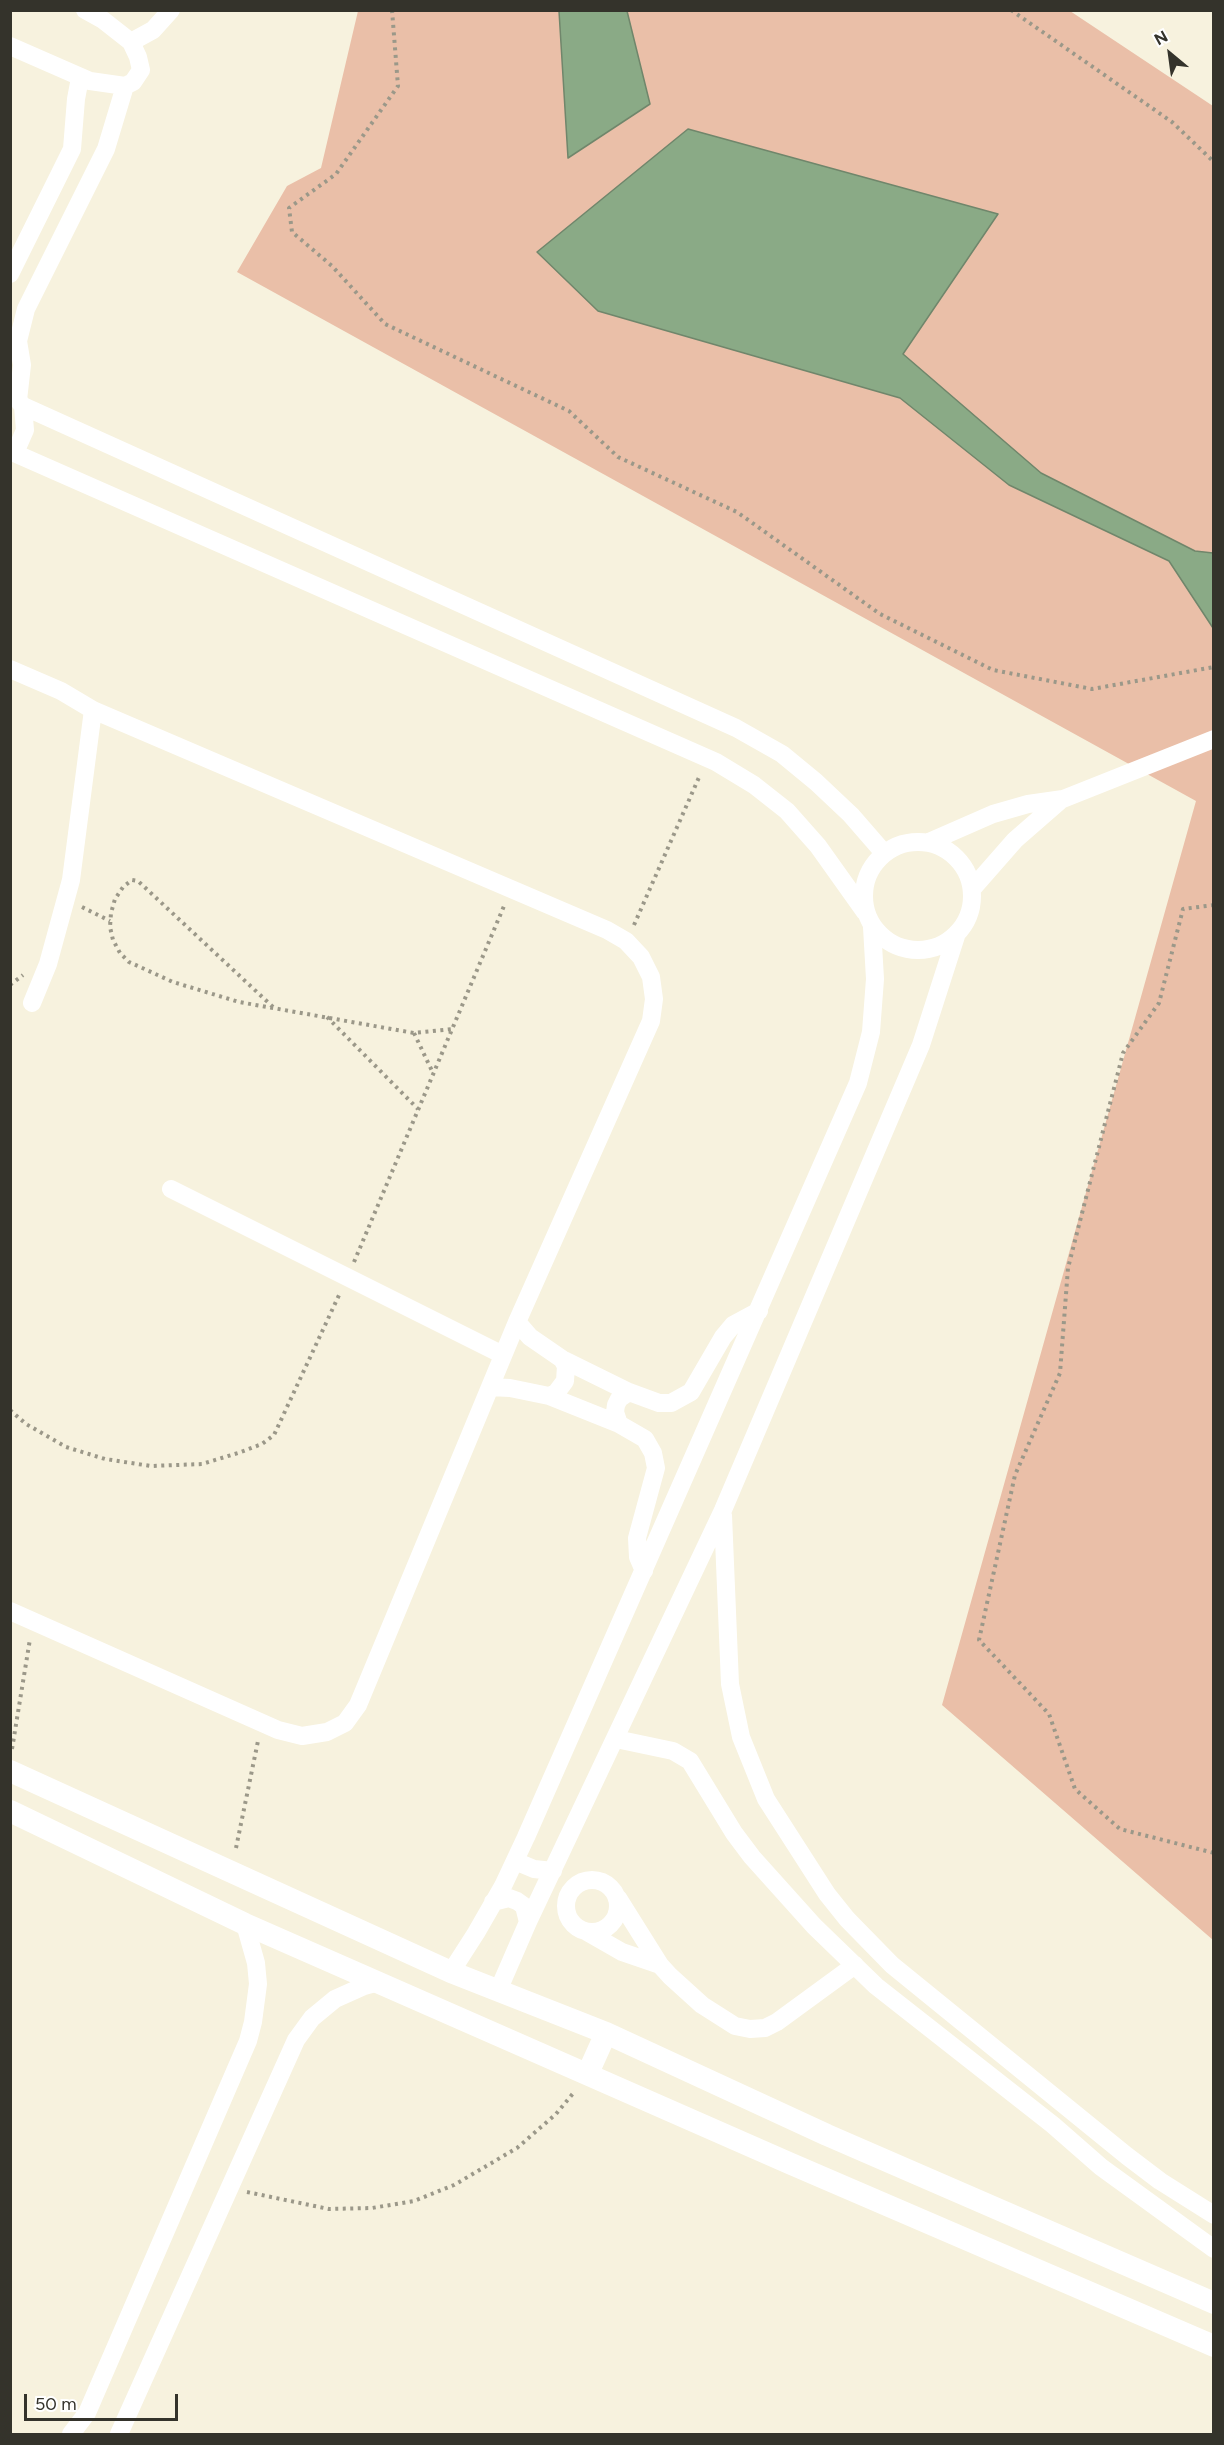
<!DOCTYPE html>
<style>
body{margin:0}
#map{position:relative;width:1224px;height:2445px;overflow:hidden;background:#f7f2de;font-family:Figtree,sans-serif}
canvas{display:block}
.frame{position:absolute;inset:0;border:12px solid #34332b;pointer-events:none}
.north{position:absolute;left:1140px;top:24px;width:60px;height:60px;-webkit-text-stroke:4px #fff;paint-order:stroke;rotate:331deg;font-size:16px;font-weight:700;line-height:24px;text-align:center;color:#34332b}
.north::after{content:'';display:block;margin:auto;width:21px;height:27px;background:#34332b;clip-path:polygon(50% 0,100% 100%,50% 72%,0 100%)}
.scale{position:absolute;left:24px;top:2394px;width:154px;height:27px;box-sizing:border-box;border:3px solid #34332b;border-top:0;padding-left:8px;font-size:18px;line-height:21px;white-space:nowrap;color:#34332b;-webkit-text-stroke:4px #fff;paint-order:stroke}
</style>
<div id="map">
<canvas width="1224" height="2445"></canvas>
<div class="frame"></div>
<div class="north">N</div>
<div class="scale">50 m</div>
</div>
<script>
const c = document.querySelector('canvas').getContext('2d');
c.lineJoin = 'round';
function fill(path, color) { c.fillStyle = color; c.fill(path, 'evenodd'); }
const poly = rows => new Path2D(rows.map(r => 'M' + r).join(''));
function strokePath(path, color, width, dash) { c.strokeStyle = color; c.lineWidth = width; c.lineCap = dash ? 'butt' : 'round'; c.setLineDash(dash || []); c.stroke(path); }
const green = poly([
 [358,11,1070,11,1213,106,1213,1940,942,1705,1196,801,237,272,287,186,321,168]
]);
const water = poly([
 [559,11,627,11,650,104,568,158,559,11],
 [688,129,998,214,903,354,1041,473,1195,551,1213,553,1213,628,1169,561,1009,485,900,398,598,311,537,252,688,129]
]);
const path = poly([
 [392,10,398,86,336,174,289,208,292,232,332,266,385,324,569,411,618,457,737,512,880,614,993,670,1092,689,1214,667],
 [1011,10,1172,122,1214,162],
 [1214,905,1183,909,1159,1003,1123,1053,1068,1268,1060,1373,1015,1475,979,1640,1049,1714,1075,1789,1120,1829,1214,1853],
 [82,907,110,921],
 [634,925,700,775],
 [10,985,23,975],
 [273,1007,138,881,132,880,123,887,115,899,111,913,110,927,113,940,120,953,129,962,173,982,239,1002,414,1033,452,1029],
 [327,1017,418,1109],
 [414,1033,433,1073],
 [354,1262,504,906],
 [10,1410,26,1424,66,1447,105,1459,151,1466,202,1464,238,1453,262,1444,274,1435,340,1293],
 [12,1749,30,1639],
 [236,1848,258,1741],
 [247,2192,329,2209,372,2208,414,2201,454,2185,517,2148,556,2114,575,2091]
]);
const minor = poly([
 [131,42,153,30,171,10],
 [10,46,90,81,125,86,133,82,141,70,138,57,131,42,103,20,85,10],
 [10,274,72,149,76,99,80,78],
 [18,400,22,365,18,341,26,309,106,149,125,86],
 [23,406,736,728,782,754,816,782,851,815,884,853],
 [12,452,716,762,754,785,787,811,818,846,865,912],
 [10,453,18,446,25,430,23,406,18,400],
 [10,669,61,691,93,710,607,930,626,941,641,957,651,977,654,999,651,1021,517,1322,358,1705,345,1723,327,1732,302,1736,278,1730,10,1611],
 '864 896a54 54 0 1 1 108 0a54 54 0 1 1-108 0Z',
 [929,842,993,814,1028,804,1063,799,1214,739],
 [972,889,1015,840,1062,799],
 [32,1003,48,964,71,880,93,710],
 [171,1189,503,1355],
 [517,1322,530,1337,562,1359,629,1392,659,1403,671,1403,691,1392,723,1337,733,1325,759,1311],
 [490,1387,510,1388,549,1396,619,1424,645,1439,653,1453,656,1468,637,1538,638,1557,644,1571],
 [549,1396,556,1393,565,1381,566,1366,562,1359],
 [619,1424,615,1412,616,1405,619,1399,629,1392],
 [723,1515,730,1684,741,1737,766,1799,827,1894,847,1919,892,1965,1127,2156,1160,2181,1214,2215],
 [616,1739,673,1751,690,1761,734,1833,752,1857,814,1926,876,1986,1053,2125,1101,2167,1214,2249],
 [515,1861,534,1869,553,1871],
 '566 1906a26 26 0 1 1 52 0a26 26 0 1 1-52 0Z',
 [618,1898,660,1965,670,1976,702,2005,735,2026,750,2029,765,2028,777,2022,855,1965],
 [493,1902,509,1898,517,1901,524,1906,528,1922],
 [587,1932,622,1952,660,1965],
 [451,1972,476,1933,503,1886,526,1837,858,1083,871,1032,875,979,872,927],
 [498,1991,528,1922,723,1510,921,1045,957,933],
 [71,2434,87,2413,248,2041,253,2022,258,1984,256,1963,245,1924],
 [119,2434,296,2040,312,2018,335,1999,364,1986,379,1982]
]);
const tertiary = poly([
 [10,1771,451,1972,606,2033,827,2135,1214,2303],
 [10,1811,245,1924,789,2163,1214,2346],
 [588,2073,606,2033]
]);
fill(green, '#eabfa8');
fill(water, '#8aaa86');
strokePath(water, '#70866b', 1.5);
strokePath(path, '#9b9889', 4, [3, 4.5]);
strokePath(minor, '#fff', 18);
strokePath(tertiary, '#fff', 22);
</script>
